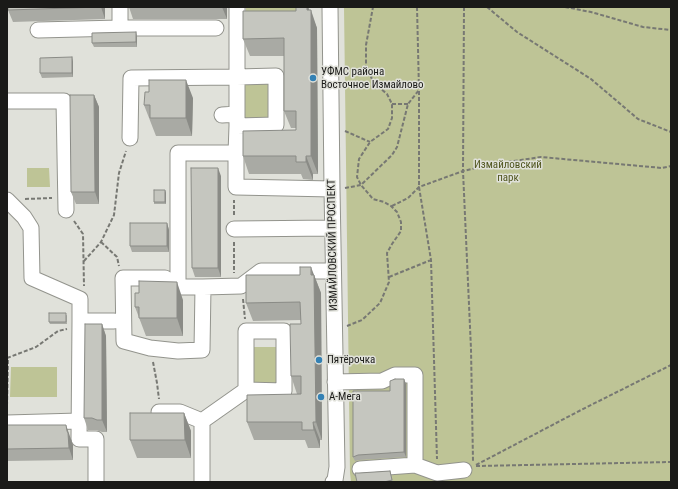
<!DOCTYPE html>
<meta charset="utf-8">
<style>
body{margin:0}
#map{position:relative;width:678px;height:489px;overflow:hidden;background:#e0e1da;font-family:"Roboto Condensed",sans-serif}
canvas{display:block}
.frame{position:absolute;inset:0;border:8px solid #1a1a18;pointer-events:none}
</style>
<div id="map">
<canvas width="678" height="489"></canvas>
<div class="frame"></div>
</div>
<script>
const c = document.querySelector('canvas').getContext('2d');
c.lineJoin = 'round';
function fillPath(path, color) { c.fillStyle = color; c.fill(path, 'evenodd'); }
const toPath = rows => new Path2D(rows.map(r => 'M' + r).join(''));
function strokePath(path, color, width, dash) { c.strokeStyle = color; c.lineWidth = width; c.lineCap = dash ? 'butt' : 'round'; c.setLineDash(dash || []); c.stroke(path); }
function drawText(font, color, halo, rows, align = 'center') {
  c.font = font + ' "Roboto Condensed",sans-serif'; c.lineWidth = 3; c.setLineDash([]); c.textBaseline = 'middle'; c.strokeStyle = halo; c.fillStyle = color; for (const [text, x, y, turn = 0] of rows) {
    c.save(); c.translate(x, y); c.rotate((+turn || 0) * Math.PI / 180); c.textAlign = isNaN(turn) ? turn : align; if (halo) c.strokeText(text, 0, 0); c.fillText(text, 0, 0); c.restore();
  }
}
fillPath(toPath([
 [246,7,298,7,299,17,246,22],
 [344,7,671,7,671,482,351,482,350,473],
 [243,81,271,81,272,120,243,120],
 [27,168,49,168,50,187,27,187],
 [253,347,278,347,279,386,254,386],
 [11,367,57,367,57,397,10,397]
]), '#bec496');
const minor = toPath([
 [330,7,332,189,337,467,335,480,333,482],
 [120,28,120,7],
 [38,30,120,28,216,28],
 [7,101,64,101,66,210],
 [222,115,237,114],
 [130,138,131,78,237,77,276,76,276,125,237,126,237,7],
 [236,153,237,126],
 [7,200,24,217,31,228,32,278,80,299,80,321],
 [234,229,332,228],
 [178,287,178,153,236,153,236,187,332,189],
 [203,287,178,287,165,278,123,278,124,341,150,348,178,351,202,350,203,287,241,286,261,271,333,271],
 [335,382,382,381,395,375,415,375,415,465],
 [159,412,180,412,202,421],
 [7,423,79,421],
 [360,469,415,465,437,473,464,470],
 [96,482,96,439,79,439,80,321,114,321],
 [202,482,202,421,246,390,284,391,284,331,246,331,246,390]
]);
strokePath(minor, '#93948d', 17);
strokePath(toPath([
 [417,7,419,90,419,187,431,260,437,459],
 [464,7,463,171,471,349,473,461],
 [487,7,517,32,591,79,638,119,671,132],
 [565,7,591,12,643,27,671,30],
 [392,104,408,104],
 [345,131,370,142],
 [345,188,361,185,392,155,397,147,408,104,419,90],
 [25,199,52,198],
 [392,206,408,198,419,187,463,171,494,164,541,157,662,168,671,166],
 [234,215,234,200],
 [74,221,83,234,84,286],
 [101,242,117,257,119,266],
 [234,242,234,273],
 [84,261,101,242,114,215,119,173,126,151],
 [389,277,431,260],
 [243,299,245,319],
 [347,326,362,320,380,303,389,282,387,253,392,244,401,231,401,222,397,212,391,206,384,202,373,199,361,185,357,177,359,159,370,142,388,129,392,118,392,104,387,94,374,83,366,67,366,45,373,7],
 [7,358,36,347,58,331,67,329],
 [153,362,157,383,159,399],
 [7,406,8,358],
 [476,465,581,410,671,365],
 [476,466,671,462]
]), '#777873', 2, [4, 2]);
strokePath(minor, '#fff', 15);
fillPath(toPath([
 [8,7,105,7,105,19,13,22,8,10],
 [129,7,227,7,227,19,133,19],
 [296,7,308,7,317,28,318,174,313,174,313,180,303,179,301,174,249,174,243,156,296,130,296,128,291,128,284,111,284,56,250,56,243,39,296,11],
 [136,32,137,37,137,47,94,47,92,43],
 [72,57,73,62,73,77,42,78,40,73],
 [94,95,99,107,99,204,76,204,71,192],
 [193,98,192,136,156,136,144,105],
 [221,176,221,277,195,277,192,268],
 [165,190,166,193,166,204,154,204,154,202],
 [167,223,169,230,169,252,132,252,130,246],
 [314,275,321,293,322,440,320,440,320,448,308,448,305,440,254,440,247,422,297,394,291,376,301,324,301,320,253,321,246,303],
 [183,300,183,336,146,336,135,307],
 [67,315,67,324,50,324,49,322],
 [102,324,106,336,107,432,102,432,96,430,88,430,84,418],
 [404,379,406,384,406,457,359,460,355,461,353,457,390,391],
 [184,413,191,431,191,458,137,458,130,440],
 [7,425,70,437,73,445,73,460,7,461],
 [390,471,393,482,357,482,359,473]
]), '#a9aaa4');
fillPath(toPath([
 [101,7,105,7,105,19],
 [222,7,227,7,227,19],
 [307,7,308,7,311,14,311,10,317,28,318,174,311,156],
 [136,32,137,37,137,47,136,42],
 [72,57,73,62,73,77,72,73],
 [186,80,193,98,192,136,186,118],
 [94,95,99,107,99,204,95,192],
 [306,156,313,174,313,180,306,162],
 [218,168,221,176,221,277,218,268],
 [165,190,166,193,166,204,165,202],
 [167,223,169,230,169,252,167,246],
 [311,267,321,293,322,440,316,422],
 [177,282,183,300,183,336,177,318],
 [102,324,106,336,107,432,102,420],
 [404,379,406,384,406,457,404,452],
 [184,413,191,431,191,458,185,440],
 [313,422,320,440,320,448,314,430],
 [66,425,73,445,73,460,69,448]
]), '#8a8b86');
const building = toPath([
 [8,7,101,7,8,10,8,7],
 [296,7,307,7,307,10,311,10,311,156,306,156,306,162,296,162,296,156,243,156,243,131,296,130,296,111,284,111,284,38,243,39,243,11,296,11,296,7],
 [136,32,136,42,92,43,92,33,136,32],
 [72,57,72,73,40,73,40,58,72,57],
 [149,80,186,80,186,118,150,118,150,105,144,105,145,92,149,92,149,80],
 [70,95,94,95,95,192,71,192,70,95],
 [191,168,218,168,218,268,192,268,191,168],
 [154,190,165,190,165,202,154,202,154,190],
 [130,223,167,223,167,246,130,246,130,223],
 [300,267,311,267,311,275,314,275,316,422,313,422,314,430,302,430,302,422,247,422,247,395,301,394,301,376,291,376,290,324,301,324,300,302,246,303,246,275,300,275,300,267],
 [139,281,177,282,177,318,139,318,139,307,135,307,135,293,139,293,139,281],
 [49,313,66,313,66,322,49,322,49,313],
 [85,324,102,324,102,420,97,420,92,418,84,418,85,324],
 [395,379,404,379,404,452,358,455,353,457,353,391,390,391,390,381,395,379],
 [130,413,184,413,185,440,130,440,130,413],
 [7,425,66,425,67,431,68,433,69,448,7,449,7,425],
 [390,471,392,480,384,482,357,482,355,473,359,473,390,471]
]);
fillPath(building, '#c5c6bf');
strokePath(building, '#8a8b86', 1);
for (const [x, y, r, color] of [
 [313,78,4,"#3481b4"],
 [319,360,4,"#3481b4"],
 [321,397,4,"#3481b4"]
]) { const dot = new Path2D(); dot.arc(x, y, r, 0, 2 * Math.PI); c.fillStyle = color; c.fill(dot); strokePath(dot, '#e0e1da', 1.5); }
drawText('11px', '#1a1a18', '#e0e1da', [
 ["УФМС района",321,72],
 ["Восточное Измайлово",321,85],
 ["Пятёрочка",327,360],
 ["А-Мега",329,397]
], 'left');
drawText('11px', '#515720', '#e0e1da', [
 ["Измайловский",508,165],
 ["парк",508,178]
]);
drawText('11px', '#1a1a18', '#e0e1da', [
 ["ИЗМАЙЛОВСКИЙ ПРОСПЕКТ",333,245,-91]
]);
</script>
